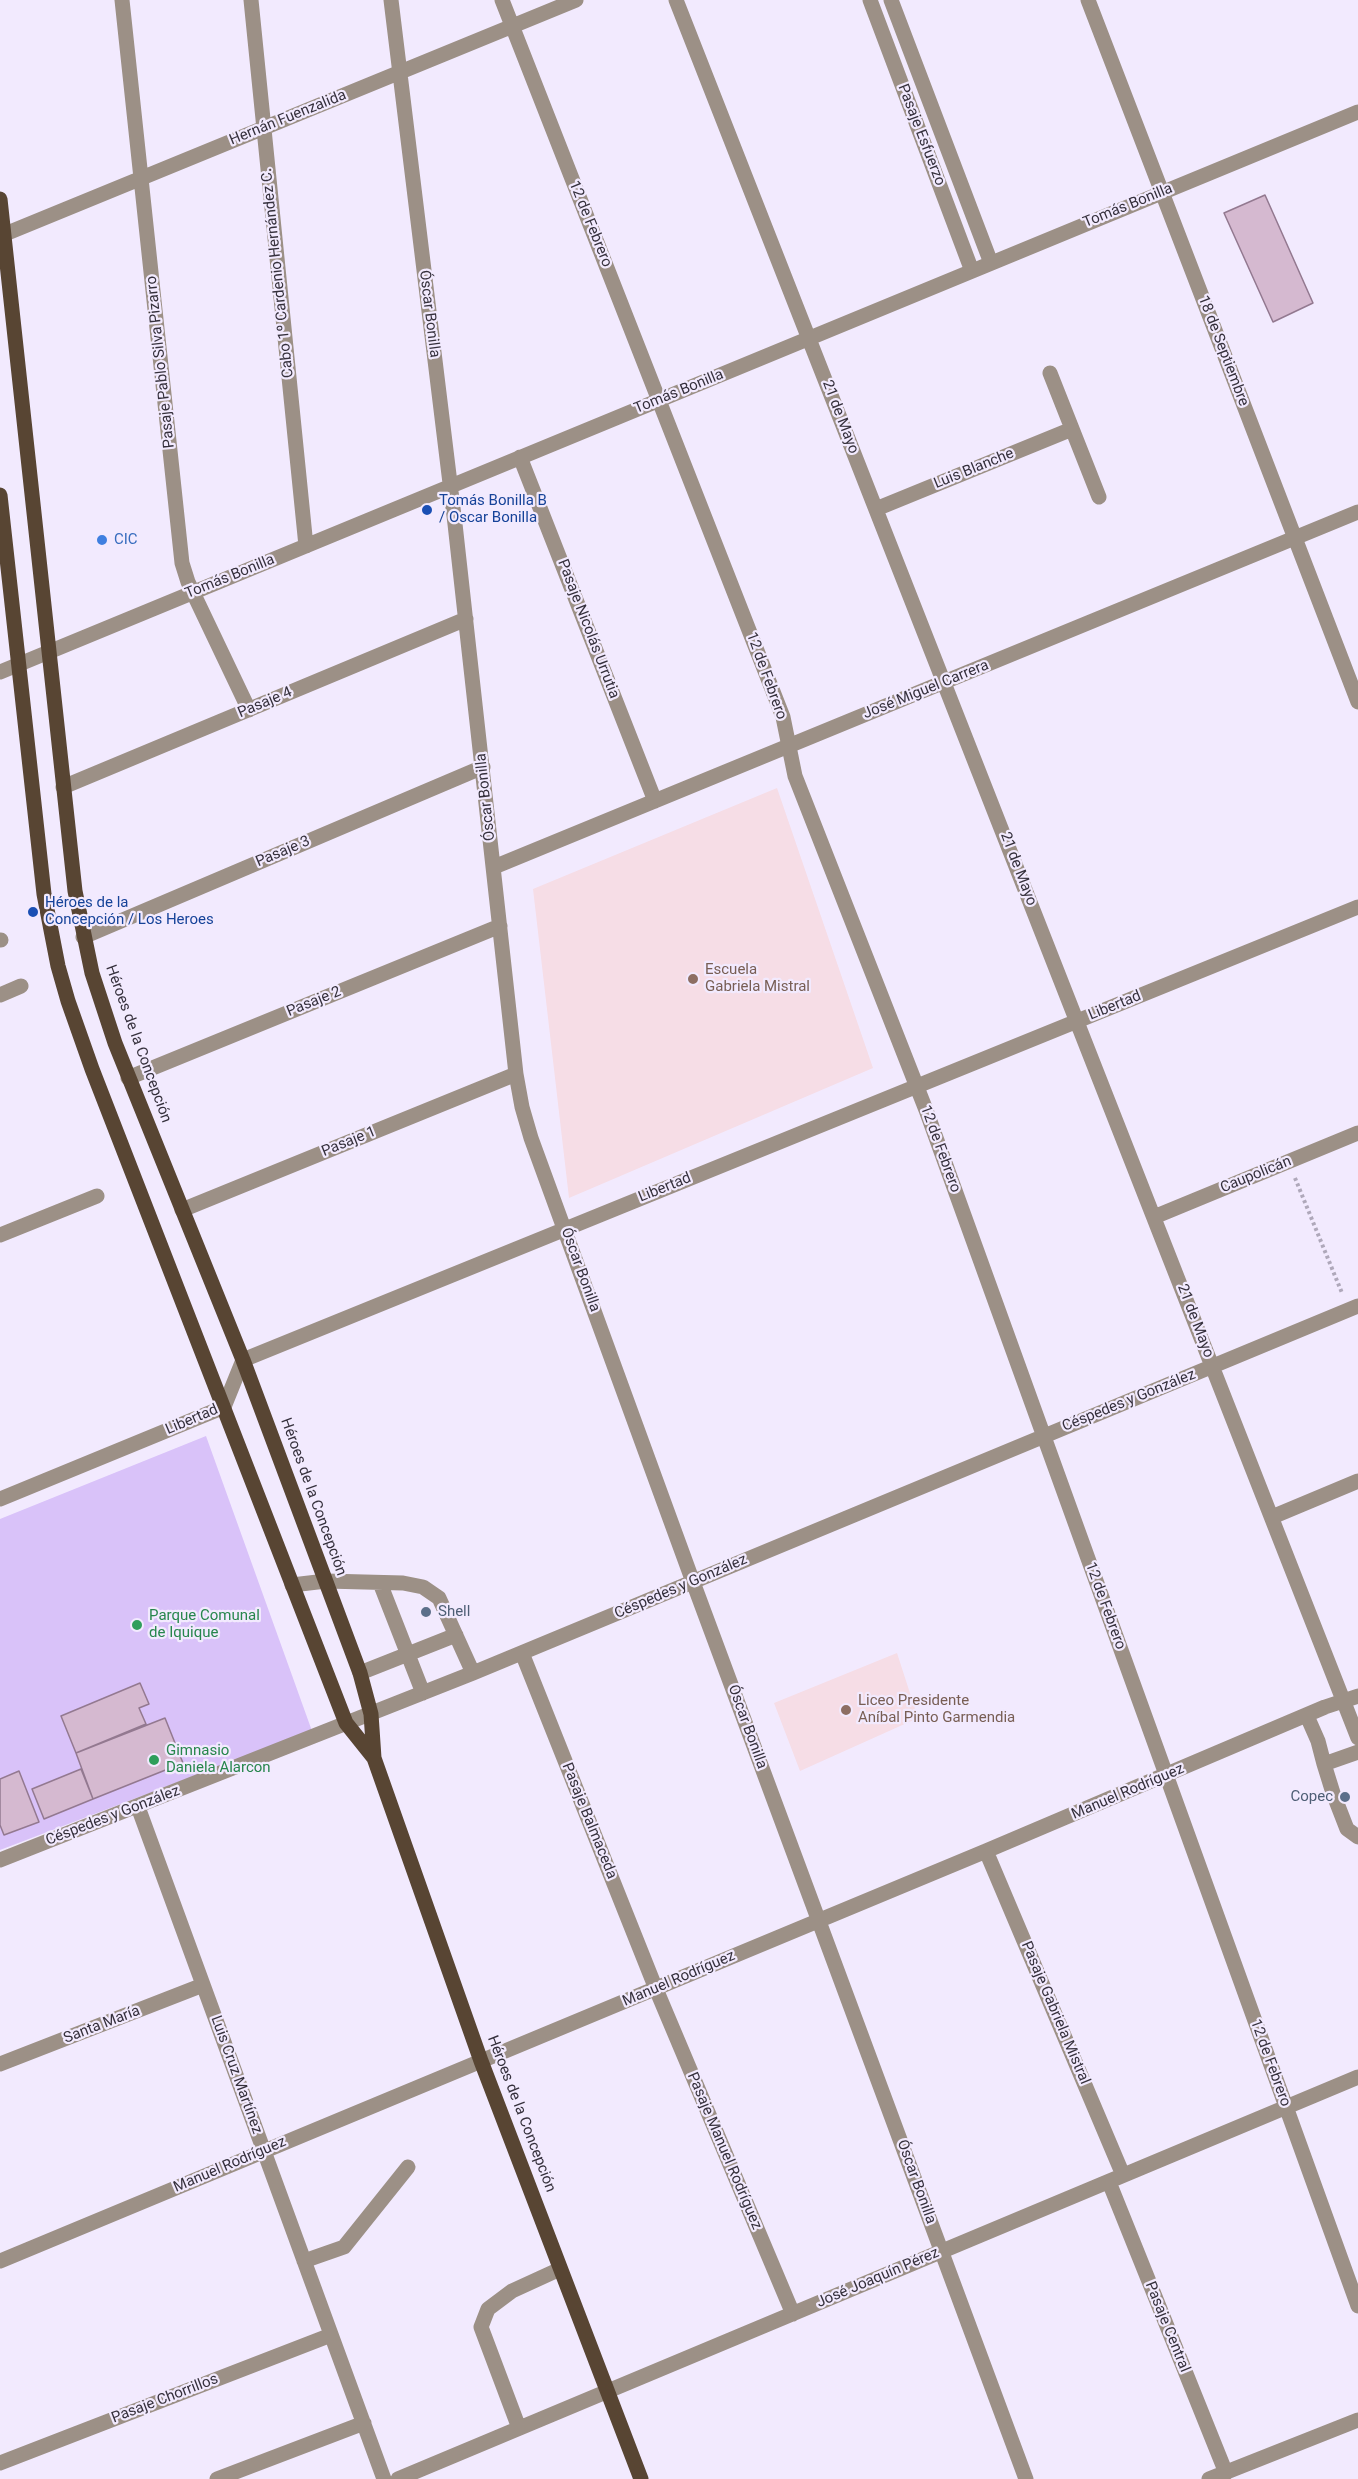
<!DOCTYPE html>
<meta charset="utf-8">
<style>
body{margin:0}
canvas{display:block;background:#f2eafe}
</style>
<canvas width="1358" height="2479"></canvas>
<script>
const c = document.querySelector('canvas').getContext('2d');
c.lineJoin = 'round';
function fillPath(path, color) { c.fillStyle = color; c.fill(path, 'evenodd'); }
const toPath = rows => new Path2D(rows.map(r => 'M' + r).join(''));
function strokePath(path, color, width, dash) { c.strokeStyle = color; c.lineWidth = width; c.lineCap = dash ? 'butt' : 'round'; c.setLineDash(dash || []); c.stroke(path); }
function drawText(font, color, halo, rows, align = 'center') {
  c.font = font + ' Roboto,sans-serif'; c.lineWidth = 4.5; c.setLineDash([]); c.textBaseline = 'middle'; c.strokeStyle = halo; c.fillStyle = color; for (const [text, x, y, turn = 0] of rows) {
    c.save(); c.translate(x, y); c.rotate((+turn || 0) * Math.PI / 180); c.textAlign = isNaN(turn) ? turn : align; if (halo) c.strokeText(text, 0, 0); c.fillText(text, 0, 0); c.restore();
  }
}
fillPath(toPath([
 [777,788,873,1068,569,1198,533,889],
 [897,1653,918,1718,800,1771,774,1703]
]), '#f6dde6');
fillPath(toPath([
 [206,1436,312,1731,0,1850,0,1519]
]), '#d9c2f9');
const building = toPath([
 [1265,195,1313,303,1273,322,1224,213,1265,195],
 [140,1683,149,1704,139,1708,146,1724,76,1753,61,1716,140,1683],
 [165,1718,183,1763,93,1799,76,1753,165,1718],
 [81,1769,93,1799,44,1819,32,1789,81,1769],
 [19,1771,39,1822,4,1835,0,1825,0,1779,19,1771]
]);
fillPath(building, '#d5b9d0');
strokePath(building, '#937990', 1.5);
strokePath(toPath([
 [1295,1178,1342,1293]
]), '#afa8ba', 4, [3, 3]);
strokePath(toPath([
 [122,0,182,563,188,582,249,710],
 [251,0,306,546],
 [391,0,455,524,516,1074,522,1107,531,1138,693,1582,1026,2479],
 [502,0,783,717,795,776,926,1110,1358,2306],
 [676,0,1358,1738],
 [870,0,972,271],
 [891,0,991,263],
 [1088,0,1358,702],
 [0,236,576,0],
 [1050,373,1099,497],
 [520,457,655,801],
 [876,509,1072,429],
 [0,672,1358,112],
 [63,787,466,619],
 [494,867,1358,512],
 [83,937,483,767],
 [0,940,1,940],
 [0,995,21,986],
 [128,1078,500,926],
 [182,1210,516,1074],
 [1154,1217,1358,1133],
 [0,1235,97,1196],
 [0,1499,224,1407,243,1360,1358,907],
 [1272,1517,1358,1481],
 [380,1583,423,1693],
 [292,1585,326,1581,403,1583,423,1587,439,1598,473,1673],
 [522,1653,656,1989,793,2314],
 [360,1673,456,1635],
 [1307,1716,1318,1741,1324,1764],
 [1358,1752,1324,1764,1333,1793,1347,1829,1358,1837],
 [138,1807,384,2479],
 [986,1851,1123,2175],
 [0,1860,473,1673,1358,1306],
 [0,2064,203,1985],
 [1109,2182,1226,2473],
 [0,2261,986,1851,1325,1707,1358,1696],
 [304,2261,344,2247,408,2167],
 [519,2428,481,2327,488,2309,512,2291,560,2269],
 [0,2463,331,2335],
 [217,2479,364,2423],
 [398,2479,1358,2077],
 [1209,2479,1358,2420]
]), '#9c9086', 15);
strokePath(toPath([
 [0,199,70,845,75,891,92,973,115,1043,243,1360,360,1673,371,1714,374,1758,481,2061,641,2479],
 [0,495,44,894,58,966,68,1001,92,1069,346,1723,374,1758]
]), '#584533', 15);
for (const [x, y, r, color] of [
 [427,510,6,"#1a4fb4"],
 [102,540,6,"#3f7fe0"],
 [33,912,6,"#1a4fb4"],
 [693,979,6,"#8d6e63"],
 [426,1612,6,"#5c6f8a"],
 [137,1625,6,"#2e9e5b"],
 [846,1710,6,"#8d6e63"],
 [154,1760,6,"#2e9e5b"],
 [1345,1797,6,"#5c6f8a"]
]) { const dot = new Path2D(); dot.arc(x, y, r, 0, 2 * Math.PI); c.fillStyle = color; c.fill(dot); strokePath(dot, '#f2eafe', 2); }
drawText('15px', '#35303c', '#f2eafe', [
 ["Hernán Fuenzalida",288,118,-22],
 ["Pasaje Esfuerzo",921,135,69],
 ["Tomás Bonilla",1128,206,-22],
 ["12 de Febrero",590,224,68],
 ["Cabo 1º Cardenio Hernández C.",278,273,-96],
 ["Óscar Bonilla",429,314,83],
 ["18 de Septiembre",1223,351,69],
 ["Pasaje Pablo Silva Pizarro",161,362,-96],
 ["Tomás Bonilla",679,392,-22],
 ["21 de Mayo",840,417,69],
 ["Luis Blanche",974,469,-22],
 ["Tomás Bonilla",230,577,-22],
 ["Pasaje Nicolás Urrutia",588,629,69],
 ["12 de Febrero",766,676,70],
 ["José Miguel Carrera",926,690,-22],
 ["Pasaje 4",265,703,-23],
 ["Óscar Bonilla",486,797,-96],
 ["Pasaje 3",283,852,-23],
 ["21 de Mayo",1018,869,69],
 ["Pasaje 2",314,1002,-22],
 ["Libertad",1115,1006,-22],
 ["Héroes de la Concepción",138,1044,70],
 ["Pasaje 1",349,1142,-22],
 ["12 de Febrero",940,1149,70],
 ["Caupolicán",1256,1175,-22],
 ["Libertad",665,1188,-22],
 ["Óscar Bonilla",580,1270,70],
 ["21 de Mayo",1195,1321,69],
 ["Céspedes y González",1129,1401,-22],
 ["Libertad",192,1420,-23],
 ["Héroes de la Concepción",313,1497,70],
 ["Céspedes y González",681,1587,-23],
 ["12 de Febrero",1105,1606,70],
 ["Óscar Bonilla",747,1727,70],
 ["Manuel Rodríguez",1128,1792,-23],
 ["Céspedes y González",113,1816,-21],
 ["Pasaje Balmaceda",589,1821,68],
 ["Manuel Rodríguez",679,1979,-23],
 ["Pasaje Gabriela Mistral",1055,2013,67],
 ["Santa María",102,2025,-21],
 ["12 de Febrero",1270,2063,70],
 ["Luis Cruz Martínez",236,2075,70],
 ["Héroes de la Concepción",521,2114,69],
 ["Pasaje Manuel Rodríguez",724,2151,67],
 ["Manuel Rodríguez",230,2165,-23],
 ["Óscar Bonilla",916,2182,70],
 ["José Joaquín Pérez",878,2278,-23],
 ["Pasaje Central",1167,2327,68],
 ["Pasaje Chorrillos",165,2399,-21]
]);
drawText('15px', '#164399', '#f2eafe', [
 ["Tomás Bonilla B",439,501],
 ["/ Oscar Bonilla",439,518],
 ["Héroes de la",45,903],
 ["Concepción / Los Heroes",45,920]
], 'left');
drawText('15px', '#366cbe', '#f2eafe', [
 ["CIC",114,540]
], 'left');
drawText('15px', '#785e54', '#f2eafe', [
 ["Escuela",705,970],
 ["Gabriela Mistral",705,987],
 ["Liceo Presidente",858,1701],
 ["Aníbal Pinto Garmendia",858,1718]
], 'left');
drawText('15px', '#4e5e75', '#f2eafe', [
 ["Shell",438,1612],
 ["Copec",1333,1797,"right"]
], 'left');
drawText('15px', '#27864d', '#f2eafe', [
 ["Parque Comunal",149,1616],
 ["de Iquique",149,1633],
 ["Gimnasio",166,1751],
 ["Daniela Alarcon",166,1768]
], 'left');
</script>
